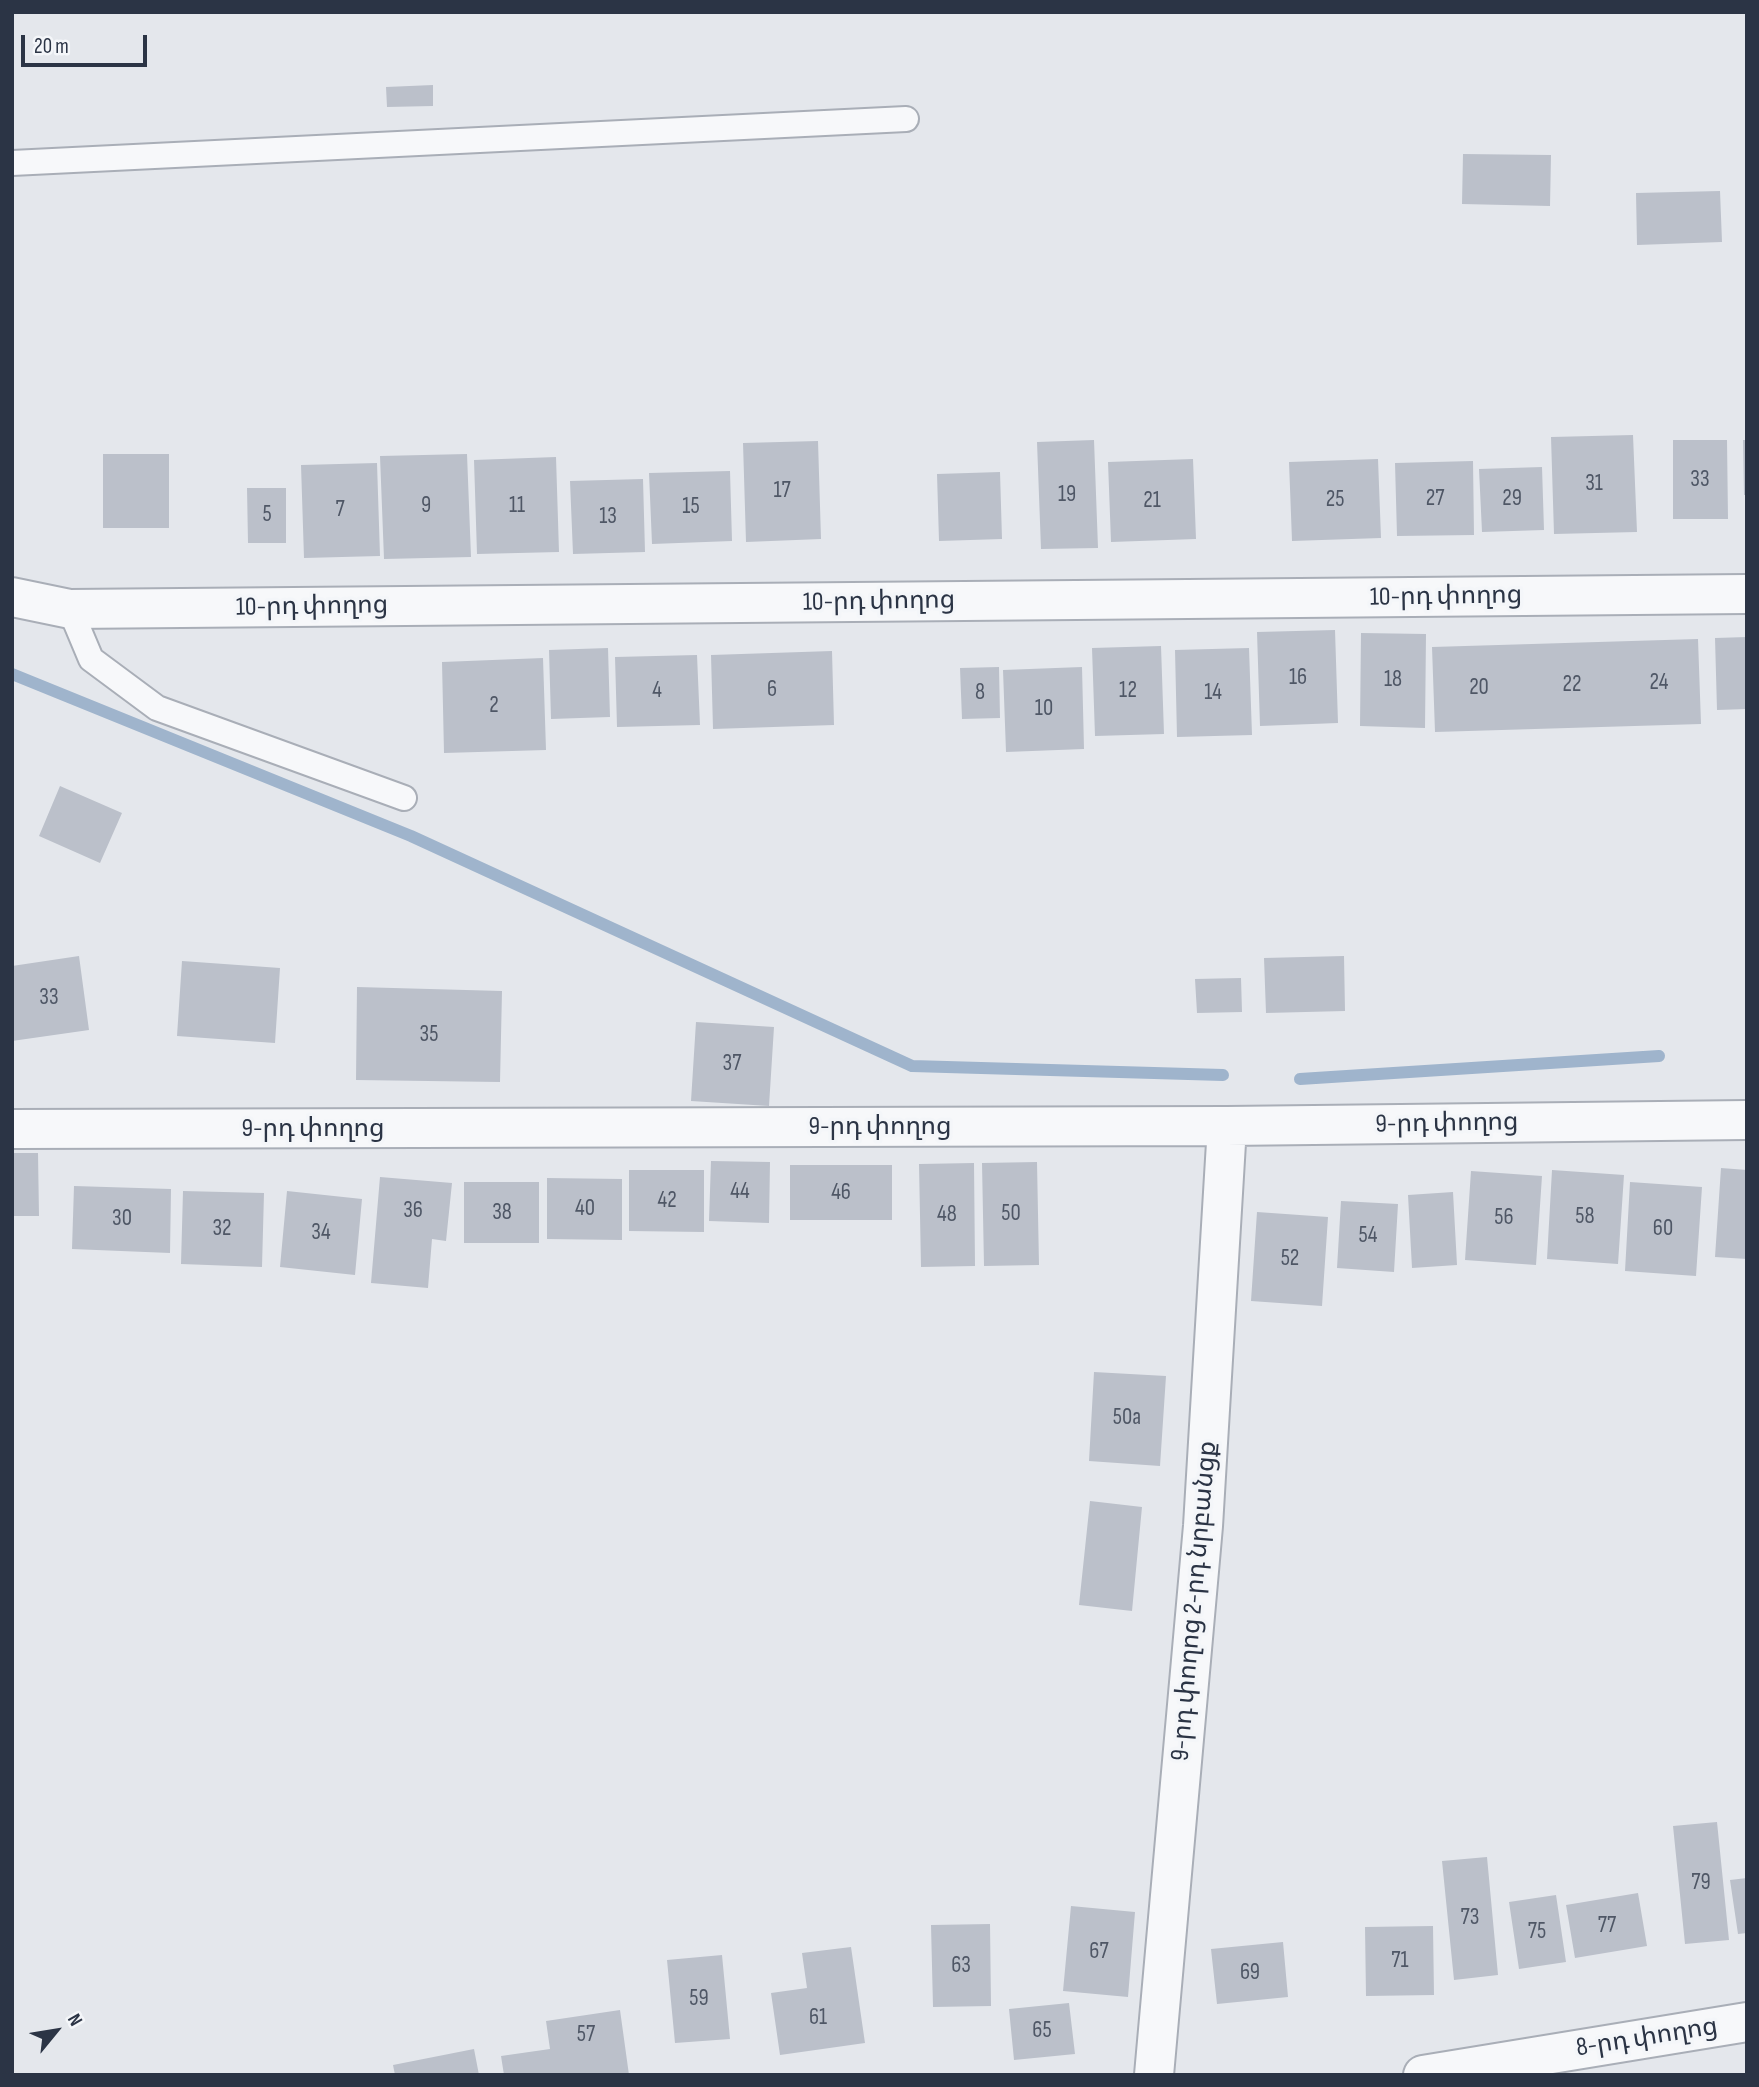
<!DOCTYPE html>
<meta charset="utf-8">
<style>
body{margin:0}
#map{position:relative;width:1759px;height:2087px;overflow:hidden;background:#e4e7ec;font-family:"Sofia Sans Condensed",sans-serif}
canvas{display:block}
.frame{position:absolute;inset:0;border:14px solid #2b3445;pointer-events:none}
.north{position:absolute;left:21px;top:1996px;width:70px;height:70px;-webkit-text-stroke:5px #f4f6f9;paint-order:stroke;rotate:60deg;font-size:19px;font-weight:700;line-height:28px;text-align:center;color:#2b3445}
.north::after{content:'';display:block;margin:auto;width:24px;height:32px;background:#2b3445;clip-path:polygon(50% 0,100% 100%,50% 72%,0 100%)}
.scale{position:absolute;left:21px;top:35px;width:126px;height:32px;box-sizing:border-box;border:4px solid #2b3445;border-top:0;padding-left:9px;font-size:21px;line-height:24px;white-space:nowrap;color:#2b3445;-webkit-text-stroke:5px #f4f6f9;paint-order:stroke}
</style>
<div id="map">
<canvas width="1759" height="2087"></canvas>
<div class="frame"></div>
<div class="north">N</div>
<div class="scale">20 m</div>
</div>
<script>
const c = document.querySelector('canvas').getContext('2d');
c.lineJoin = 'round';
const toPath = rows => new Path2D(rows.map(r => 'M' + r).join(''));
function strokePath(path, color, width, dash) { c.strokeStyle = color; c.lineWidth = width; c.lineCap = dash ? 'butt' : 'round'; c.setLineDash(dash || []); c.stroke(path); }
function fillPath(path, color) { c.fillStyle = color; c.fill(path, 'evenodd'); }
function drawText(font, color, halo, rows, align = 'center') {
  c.font = font + ' "Sofia Sans Condensed","Noto Sans Armenian",sans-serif'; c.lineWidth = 7; c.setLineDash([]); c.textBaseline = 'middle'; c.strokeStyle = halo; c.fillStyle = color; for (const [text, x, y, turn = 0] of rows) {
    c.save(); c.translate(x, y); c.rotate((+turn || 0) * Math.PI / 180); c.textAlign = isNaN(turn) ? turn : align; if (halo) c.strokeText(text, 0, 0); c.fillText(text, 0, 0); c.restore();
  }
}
strokePath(toPath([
 [12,674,411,836,912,1066,1223,1075],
 [1300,1079,1659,1056]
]), '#9fb4cc', 12);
fillPath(toPath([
 [433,85,433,106,387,107,386,87],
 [1463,154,1551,155,1550,206,1462,204],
 [1720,191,1722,242,1637,245,1636,193],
 [1633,435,1637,532,1554,534,1551,437],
 [1094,440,1098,548,1041,549,1037,442],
 [1673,440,1727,440,1728,519,1673,519],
 [1743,440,1747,440,1747,495,1744,495],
 [818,441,821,539,746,542,743,443],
 [103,454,169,454,169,528,103,528],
 [467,454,471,557,384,559,380,456],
 [556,457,559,552,477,554,474,460],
 [1193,459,1196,539,1111,542,1108,462],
 [1378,459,1381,538,1292,541,1289,462],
 [1473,461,1474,535,1397,536,1395,463],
 [377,463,380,556,304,558,301,465],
 [1542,467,1544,530,1482,532,1479,469],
 [730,471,732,541,652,544,649,473],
 [1000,472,1002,539,939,541,937,474],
 [643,479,645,552,573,554,570,481],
 [247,488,286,488,286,543,248,543],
 [1335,630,1338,723,1260,726,1257,632],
 [1361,633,1426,634,1425,728,1360,726],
 [1747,637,1747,709,1717,710,1715,638],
 [1698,639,1701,724,1435,732,1432,647],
 [1161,646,1164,734,1095,736,1092,648],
 [608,648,610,717,551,719,549,650],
 [1249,648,1252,735,1177,737,1175,650],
 [832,651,834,725,713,729,711,655],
 [697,655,700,725,617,727,615,657],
 [543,658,546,750,444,753,442,662],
 [999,667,1000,718,962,719,960,668],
 [1082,667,1084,749,1006,752,1003,670],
 [60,786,122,813,100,863,39,836],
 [79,956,89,1030,12,1041,12,966],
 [1344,956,1345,1011,1266,1013,1264,958],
 [182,961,280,968,275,1043,177,1036],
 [1241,978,1242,1012,1197,1013,1195,979],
 [357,987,502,991,500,1082,356,1080],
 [696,1022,774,1027,769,1106,691,1101],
 [12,1153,38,1153,39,1216,12,1216],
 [711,1161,770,1162,769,1223,709,1221],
 [1037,1162,1039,1265,984,1266,982,1163],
 [974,1163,975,1266,921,1267,919,1164],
 [790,1165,892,1165,892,1220,790,1220],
 [1721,1168,1747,1170,1747,1259,1715,1257],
 [629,1170,704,1170,704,1232,629,1231],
 [1552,1170,1624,1175,1618,1264,1547,1259],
 [1471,1171,1542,1176,1536,1265,1465,1260],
 [380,1177,452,1183,446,1241,432,1239,428,1288,371,1283],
 [547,1178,622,1179,622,1240,547,1239],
 [464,1182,539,1182,539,1243,464,1243],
 [1630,1182,1702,1187,1696,1276,1625,1271],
 [74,1186,171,1189,170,1253,72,1249],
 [183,1191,264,1193,262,1267,181,1264],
 [287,1191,362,1199,355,1275,280,1267],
 [1453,1192,1457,1265,1412,1268,1408,1195],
 [1341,1201,1398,1204,1394,1272,1337,1268],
 [1257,1212,1328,1217,1322,1306,1251,1301],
 [1094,1372,1166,1376,1160,1466,1089,1461],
 [1090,1501,1142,1507,1132,1611,1079,1605],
 [1717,1822,1729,1940,1685,1944,1673,1826],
 [1487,1857,1498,1975,1454,1980,1442,1861],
 [1747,1878,1747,1933,1738,1934,1730,1880],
 [1638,1893,1647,1946,1575,1958,1566,1905],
 [1556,1895,1566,1962,1519,1969,1509,1902],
 [1071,1906,1135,1912,1128,1997,1063,1991],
 [990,1924,991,2006,933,2007,931,1925],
 [1433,1926,1434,1995,1366,1996,1365,1927],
 [1283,1942,1288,1997,1217,2004,1211,1949],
 [851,1947,865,2043,780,2055,771,1993,807,1988,802,1953],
 [722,1955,730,2039,675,2043,667,1960],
 [1069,2003,1075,2054,1014,2060,1009,2009],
 [620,2010,629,2075,504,2075,501,2056,550,2049,546,2021],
 [474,2049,479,2075,395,2075,393,2065]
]), '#bbc0ca');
const service = toPath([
 [12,163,906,119],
 [70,609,91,659,157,708,404,798]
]);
const minor = toPath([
 [12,597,70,609,1747,594],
 [12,1129,1227,1126,1747,1120],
 [1154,2075,1203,1526,1227,1126],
 [1423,2075,1747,2022]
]);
strokePath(service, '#a9aeb7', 28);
strokePath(minor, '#a9aeb7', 42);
strokePath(service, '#f7f8fa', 24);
strokePath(minor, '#f7f8fa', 38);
drawText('23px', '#4f5766', null, [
 ["33",1700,480],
 ["31",1594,484],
 ["17",782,491],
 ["19",1067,495],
 ["27",1435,499],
 ["29",1512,499],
 ["25",1335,500],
 ["21",1152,501],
 ["9",426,506],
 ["11",517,506],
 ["15",691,507],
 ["7",340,510],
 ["5",267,515],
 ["13",608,517],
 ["16",1298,678],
 ["18",1393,680],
 ["24",1659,683],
 ["22",1572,685],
 ["20",1479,688],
 ["6",772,690],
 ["4",657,691],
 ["12",1128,691],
 ["8",980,693],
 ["14",1213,693],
 ["2",494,706],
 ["10",1044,709],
 ["33",49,998],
 ["35",429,1035],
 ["37",732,1064],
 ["44",740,1192],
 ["46",841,1193],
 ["42",667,1201],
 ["40",585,1209],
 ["36",413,1211],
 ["38",502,1213],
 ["50",1011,1214],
 ["48",947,1215],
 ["58",1585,1217],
 ["56",1504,1218],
 ["30",122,1219],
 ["32",222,1229],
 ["60",1663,1229],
 ["34",321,1233],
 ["54",1368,1236],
 ["52",1290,1259],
 ["50a",1127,1418],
 ["79",1701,1883],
 ["73",1470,1918],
 ["77",1607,1926],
 ["75",1537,1932],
 ["67",1099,1952],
 ["71",1400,1961],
 ["63",961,1966],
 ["69",1250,1973],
 ["59",699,1999],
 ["61",818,2018],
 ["65",1042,2031],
 ["57",586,2035]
]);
drawText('26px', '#2b3445', '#f4f6f9', [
 ["10-րդ փողոց",1446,597,-1],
 ["10-րդ փողոց",879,602,-1],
 ["10-րդ փողոց",312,607,-1],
 ["9-րդ փողոց",1447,1124,-1],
 ["9-րդ փողոց",880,1127],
 ["9-րդ փողոց",313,1129],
 ["9-րդ փողոց 2-րդ նրբանցք",1195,1601,-85],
 ["8-րդ փողոց",1647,2038,-9]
]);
</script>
